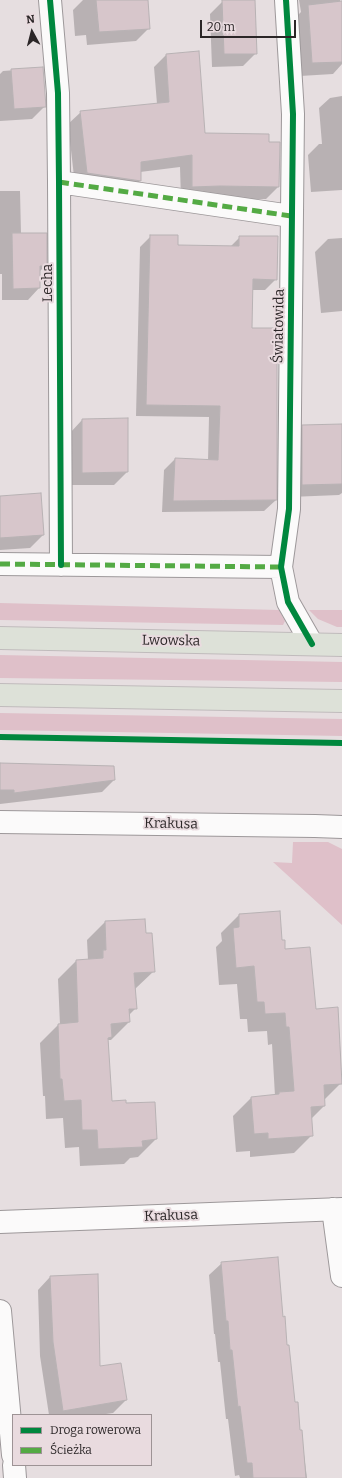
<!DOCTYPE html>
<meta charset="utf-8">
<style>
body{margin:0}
#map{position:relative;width:342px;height:1478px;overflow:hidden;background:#e6dee0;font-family:Bitter,serif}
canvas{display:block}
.legend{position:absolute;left:12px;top:1414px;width:140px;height:52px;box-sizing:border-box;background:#e9dbdf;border:1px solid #9d9395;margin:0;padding:5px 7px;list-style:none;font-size:12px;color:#2b2627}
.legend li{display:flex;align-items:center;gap:8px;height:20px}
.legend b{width:20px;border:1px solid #9d9395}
.north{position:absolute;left:12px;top:12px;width:40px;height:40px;-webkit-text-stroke:3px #e9dbdf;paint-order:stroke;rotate:353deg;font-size:11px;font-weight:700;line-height:16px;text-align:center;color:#2b2627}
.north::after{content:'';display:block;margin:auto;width:14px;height:18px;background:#2b2627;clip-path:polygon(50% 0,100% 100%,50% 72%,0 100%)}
.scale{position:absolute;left:200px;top:20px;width:96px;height:18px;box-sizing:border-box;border:2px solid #2b2627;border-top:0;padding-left:5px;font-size:12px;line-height:14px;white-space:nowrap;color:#2b2627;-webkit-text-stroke:3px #e9dbdf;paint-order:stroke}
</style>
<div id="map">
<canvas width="342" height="1478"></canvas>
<ul class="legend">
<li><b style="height:5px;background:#00873e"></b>Droga rowerowa</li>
<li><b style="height:5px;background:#54aa44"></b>Ścieżka</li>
</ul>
<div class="north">N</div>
<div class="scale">20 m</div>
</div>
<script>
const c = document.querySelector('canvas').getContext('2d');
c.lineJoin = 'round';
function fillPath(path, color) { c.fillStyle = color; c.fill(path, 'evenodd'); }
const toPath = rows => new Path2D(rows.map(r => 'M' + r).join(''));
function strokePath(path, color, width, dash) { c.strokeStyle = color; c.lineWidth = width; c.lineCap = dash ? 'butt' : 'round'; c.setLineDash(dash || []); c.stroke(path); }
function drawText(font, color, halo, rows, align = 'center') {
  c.font = font + ' Bitter,serif'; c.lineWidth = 4; c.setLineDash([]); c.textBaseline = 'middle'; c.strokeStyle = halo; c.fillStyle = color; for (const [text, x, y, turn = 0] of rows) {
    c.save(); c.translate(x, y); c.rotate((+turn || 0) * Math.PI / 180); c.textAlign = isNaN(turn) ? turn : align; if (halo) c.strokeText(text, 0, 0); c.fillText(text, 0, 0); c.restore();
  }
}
fillPath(toPath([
 [0,603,279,610,285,621,283,625,0,620],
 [309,610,342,610,342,627,337,627,318,619],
 [0,655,342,662,342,682,0,678],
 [0,713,342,719,342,736,0,730],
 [293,842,328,842,342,849,342,925,273,862,292,863]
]), '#dfc0c9');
fillPath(toPath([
 [83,0,147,0,149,28,136,41,87,45,86,35,75,36,73,10],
 [299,0,340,0,342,23,342,64,333,74,300,76,295,18,301,12],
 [223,1,256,53,243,66,212,67,210,14],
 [167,54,204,134,268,143,278,187,266,199,181,199,180,167,140,172,140,181,128,193,75,185,68,124,81,112,157,104,154,67],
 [42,68,45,106,32,119,0,121,0,74,3,71],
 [342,96,342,190,311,192,308,155,319,144,322,144,319,108,330,98],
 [0,191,20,191,21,234,46,265,39,272,39,288,28,300,2,300,2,274,0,274],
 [151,236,177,246,230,247,240,237,276,279,265,290,252,290,251,329,276,500,264,511,162,512,164,470,175,459,208,461,209,417,136,416,140,247],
 [342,238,342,311,321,313,315,252,328,239],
 [82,420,127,472,114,485,70,485,70,433],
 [342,425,342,493,339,495,290,497,291,438,303,426],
 [0,497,43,535,30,548,0,550],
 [0,764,114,780,102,792,0,804],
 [279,912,281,941,315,1010,340,1084,324,1100,324,1106,311,1119,312,1135,294,1153,250,1157,250,1151,236,1152,233,1116,251,1098,275,1096,272,1044,268,1045,267,1031,248,1032,247,1019,240,1019,237,984,219,985,216,947,222,941,221,933,239,915],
 [105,922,146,934,154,971,135,989,136,1008,128,1016,129,1022,111,1040,108,1040,111,1102,125,1104,156,1139,138,1157,130,1158,124,1164,80,1166,79,1147,65,1148,63,1118,46,1119,45,1096,43,1096,40,1043,58,1025,60,1025,58,979,76,961,88,960,87,940],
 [222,1263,282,1318,294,1403,299,1431,301,1431,307,1478,240,1478,239,1475,235,1476,228,1419,226,1419,220,1362,218,1362,215,1334,214,1334,209,1275],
 [50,1277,99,1368,126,1400,113,1413,99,1415,49,1415,40,1356,38,1290]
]), '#0003');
const building = toPath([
 [96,0,148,0,150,29,99,32,96,0],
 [222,0,255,0,257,54,224,54,222,0],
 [342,1,342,62,312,63,308,5,342,1],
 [199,51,205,133,269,134,269,142,280,142,279,187,220,186,192,187,192,155,141,162,141,181,87,173,80,111,169,102,166,54,199,51],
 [43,67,46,107,14,109,11,69,43,67],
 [12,233,47,233,47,266,40,266,40,288,13,289,12,233],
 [150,235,178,235,178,245,239,246,239,236,278,236,277,280,253,279,252,328,277,328,277,500,173,501,175,458,218,460,220,406,146,405,150,235],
 [128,418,128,472,82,473,82,419,128,418],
 [342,424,342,484,302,485,302,425,342,424],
 [41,493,44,535,0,538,0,496,41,493],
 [0,763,114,766,115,780,14,793,14,790,0,790,0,763],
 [280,911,282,940,285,940,285,949,310,947,316,1009,338,1007,342,1084,324,1085,325,1106,311,1107,313,1136,268,1139,268,1133,254,1134,251,1097,279,1094,279,1092,294,1091,289,1027,286,1027,285,1013,265,1014,264,1002,257,1002,254,966,236,968,233,928,239,927,239,914,280,911],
 [145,919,146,933,152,933,155,972,134,973,137,1009,129,1009,130,1022,111,1024,112,1037,108,1038,112,1101,126,1100,126,1103,155,1102,157,1139,142,1141,143,1147,98,1149,97,1130,82,1130,81,1100,64,1101,62,1079,60,1079,58,1024,78,1022,76,960,103,958,103,950,106,950,105,921,145,919],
 [278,1257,283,1317,285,1316,287,1345,289,1345,295,1402,298,1402,300,1430,302,1430,306,1478,253,1478,252,1463,247,1463,240,1406,238,1407,232,1350,230,1350,228,1321,226,1321,221,1262,278,1257],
 [98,1274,100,1366,121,1363,127,1400,63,1411,53,1342,50,1276,98,1274]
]);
fillPath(building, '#d7c6cb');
strokePath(building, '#b8b2b4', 1);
const minor = toPath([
 [50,0,58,93,59,182,61,565],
 [286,0,293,114,289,509,281,567,288,602,312,644],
 [59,182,291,216],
 [0,564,281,567],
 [0,822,315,826,342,827],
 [333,1209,342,1276],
 [0,1222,342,1209],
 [0,1311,13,1455],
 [14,1465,15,1478]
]);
const major = toPath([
 [0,638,342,645],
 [0,695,342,701]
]);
strokePath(minor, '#9d989a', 24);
strokePath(major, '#c0bbbc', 24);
strokePath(minor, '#fbfafa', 22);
strokePath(major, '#dde1d8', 22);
strokePath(toPath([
 [59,182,291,216],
 [0,564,281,567]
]), '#54aa44', 5, [10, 5]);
strokePath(toPath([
 [50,0,58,93,59,182,61,565],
 [286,0,293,114,289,509,281,567,288,602,312,644],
 [0,737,342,743]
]), '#00873e', 6);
drawText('14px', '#2b2627', '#e9dbdf', [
 ["Lecha",48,283,-90],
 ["Światowida",279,326,-89],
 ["Lwowska",171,641,1],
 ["Krakusa",171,824,1],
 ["Krakusa",171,1216,-2]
]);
</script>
